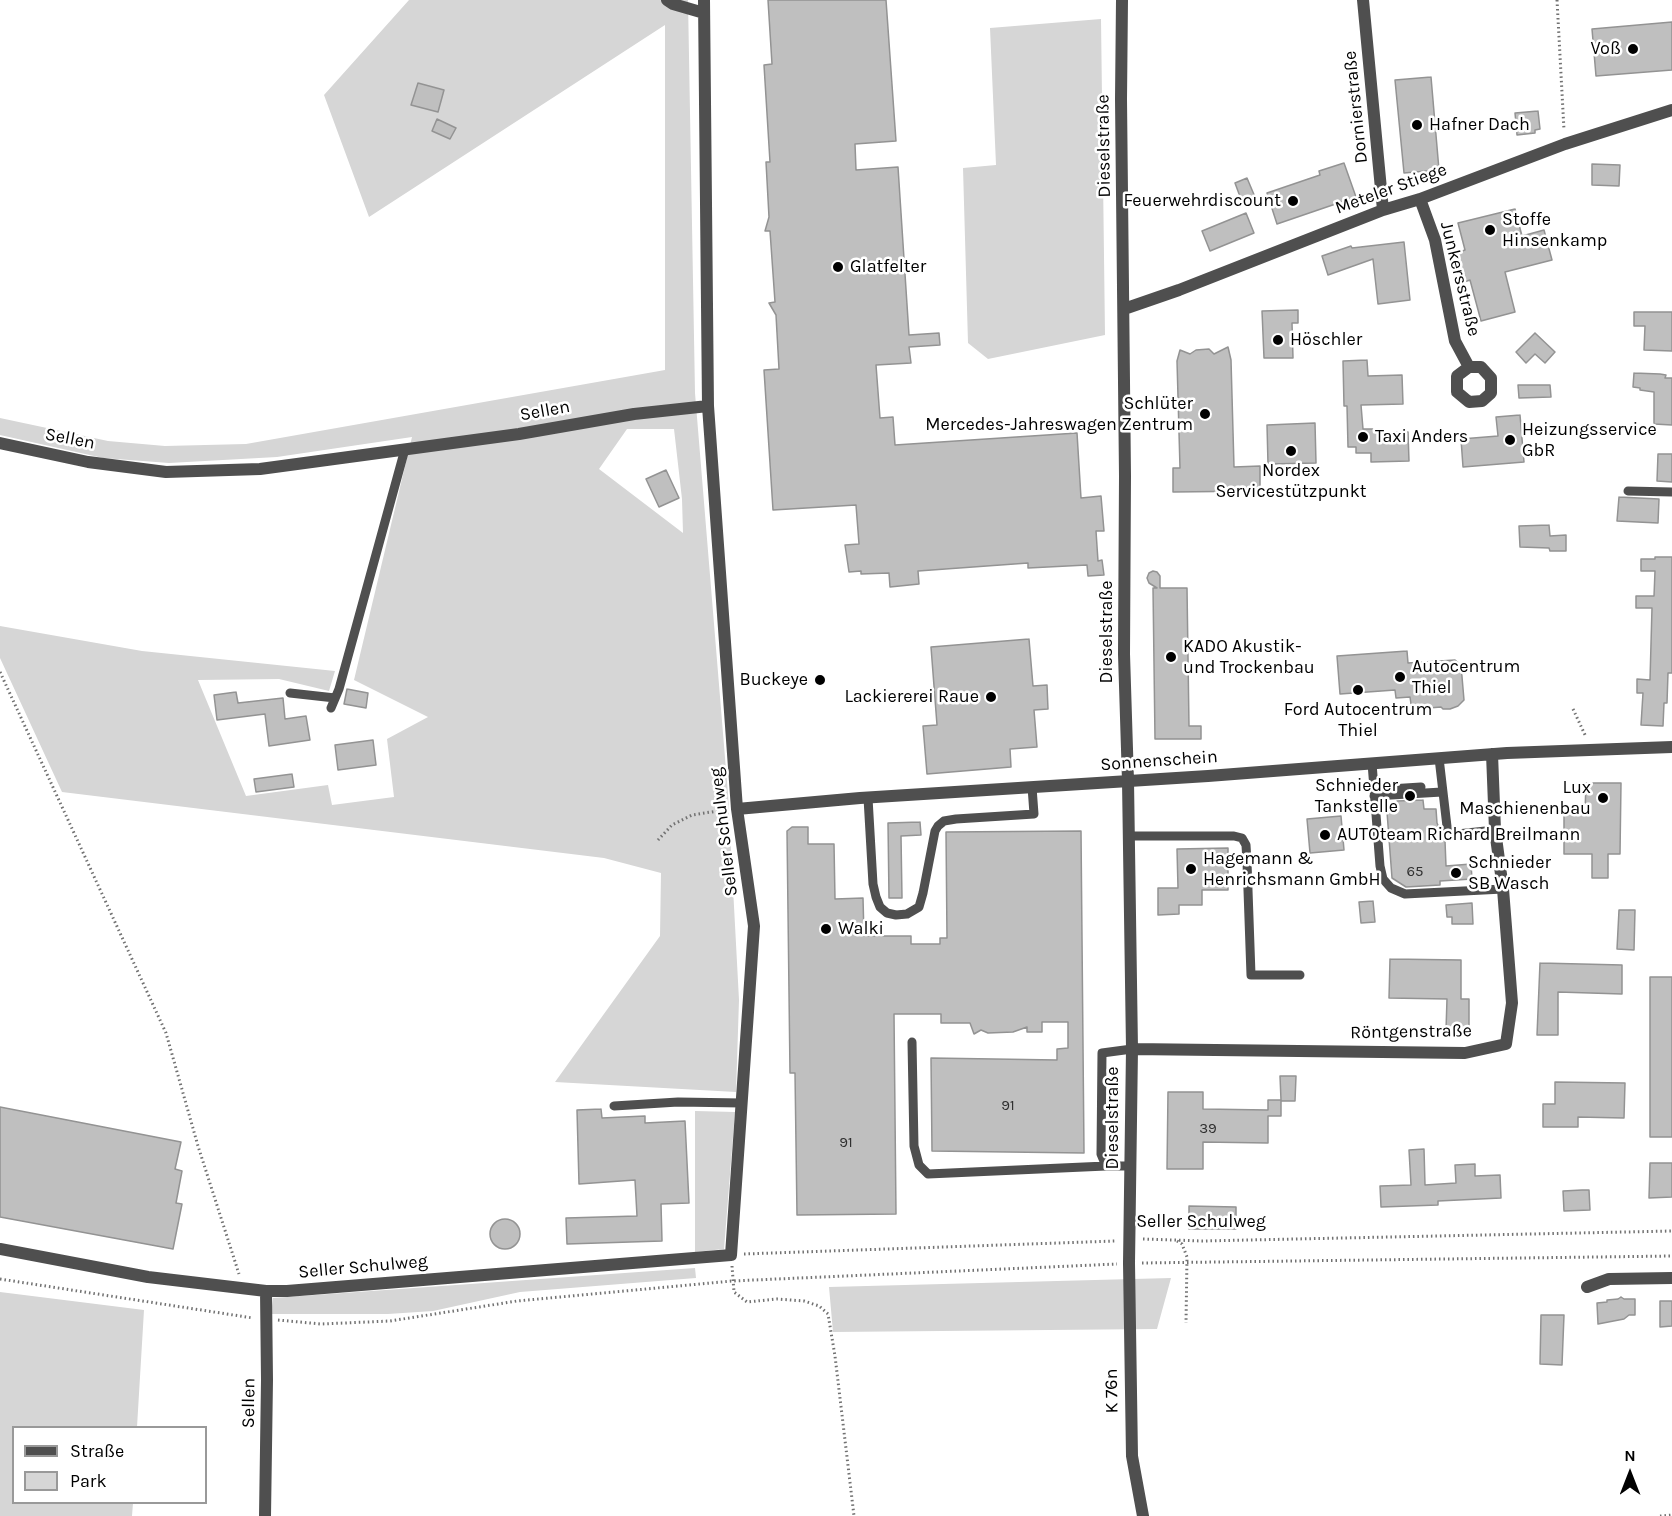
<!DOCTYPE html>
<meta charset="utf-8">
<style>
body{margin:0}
#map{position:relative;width:1672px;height:1516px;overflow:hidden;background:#fff;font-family:Karla,sans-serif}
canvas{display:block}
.legend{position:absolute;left:12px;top:1426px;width:195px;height:78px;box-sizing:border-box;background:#fff;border:2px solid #999;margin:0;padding:8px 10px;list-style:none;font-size:18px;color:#000}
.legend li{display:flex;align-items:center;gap:12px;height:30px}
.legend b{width:30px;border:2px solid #999}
.north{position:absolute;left:1600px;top:1444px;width:60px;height:60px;-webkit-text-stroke:4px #fff;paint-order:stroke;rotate:0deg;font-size:16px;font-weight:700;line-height:24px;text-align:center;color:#000}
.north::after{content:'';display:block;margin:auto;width:21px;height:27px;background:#000;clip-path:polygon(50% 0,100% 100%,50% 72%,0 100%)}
</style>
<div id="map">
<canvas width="1672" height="1516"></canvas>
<ul class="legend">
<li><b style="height:8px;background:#4f4f4f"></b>Straße</li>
<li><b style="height:16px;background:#d6d6d6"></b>Park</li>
</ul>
<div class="north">N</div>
</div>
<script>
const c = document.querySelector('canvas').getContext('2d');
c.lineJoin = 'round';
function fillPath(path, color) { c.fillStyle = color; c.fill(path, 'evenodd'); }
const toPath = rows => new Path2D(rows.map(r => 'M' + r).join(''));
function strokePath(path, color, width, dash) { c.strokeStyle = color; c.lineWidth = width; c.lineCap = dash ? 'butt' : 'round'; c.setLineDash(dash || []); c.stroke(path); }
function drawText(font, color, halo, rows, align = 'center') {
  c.font = font + ' Karla,sans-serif'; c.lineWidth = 5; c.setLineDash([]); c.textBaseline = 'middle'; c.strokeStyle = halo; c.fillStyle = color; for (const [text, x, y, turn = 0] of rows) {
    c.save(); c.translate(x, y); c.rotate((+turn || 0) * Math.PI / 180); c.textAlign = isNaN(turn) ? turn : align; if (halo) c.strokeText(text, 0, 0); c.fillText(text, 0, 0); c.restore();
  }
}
fillPath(toPath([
 [409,0,688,0,695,393,728,794,739,1000,736,1092,555,1082,660,936,661,873,604,858,62,792,0,658,0,626,142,651,335,671,329,691,279,679,198,680,246,796,328,785,332,805,394,797,387,739,428,717,354,680,412,437,277,457,169,463,103,458,0,435,0,418,108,441,165,446,246,444,665,370,665,25,369,217,324,95],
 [627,429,674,429,682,499,683,533,599,469],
 [1101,19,1105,335,988,359,968,343,963,168,996,165,990,28],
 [695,1111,735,1112,724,1249,695,1252],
 [695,1268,696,1278,520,1292,433,1311,388,1314,271,1314,273,1298],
 [1171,1278,1157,1329,833,1332,829,1287],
 [0,1292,144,1310,137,1427,14,1428,14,1502,133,1503,132,1516,0,1516]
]), '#d6d6d6');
const building = toPath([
 [768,0,886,0,896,141,855,144,856,170,898,167,909,335,939,333,940,345,909,347,911,363,876,365,880,418,893,417,895,445,1077,433,1081,498,1101,496,1104,531,1096,531,1098,561,1102,560,1104,575,1088,576,1087,565,1028,568,1028,563,918,571,919,584,890,587,889,573,861,574,861,571,849,572,845,545,859,544,856,505,773,510,764,370,779,369,776,315,769,303,775,302,770,231,765,231,769,217,766,162,770,162,764,65,772,64,768,0],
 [1672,22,1672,70,1596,76,1592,29,1672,22],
 [1431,77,1439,170,1404,173,1395,80,1431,77],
 [418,83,444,90,438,112,411,105,418,83],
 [1538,111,1540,129,1535,130,1535,133,1517,135,1515,113,1538,111],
 [437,119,456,128,450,139,432,131,437,119],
 [1344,163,1356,197,1277,224,1267,193,1320,175,1319,171,1344,163],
 [1592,164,1620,165,1619,186,1592,185,1592,164],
 [1247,178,1255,197,1242,202,1235,183,1247,178],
 [1515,209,1522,236,1544,230,1552,260,1505,272,1515,312,1481,321,1470,280,1464,282,1456,253,1465,250,1458,223,1515,209],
 [1246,213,1254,233,1210,251,1202,231,1246,213],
 [1404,242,1410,300,1378,304,1373,259,1328,275,1322,256,1351,246,1352,248,1404,242],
 [1298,310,1298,323,1292,323,1293,358,1264,358,1262,311,1298,310],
 [1634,312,1672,312,1672,351,1644,350,1645,326,1634,326,1634,312],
 [1535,333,1555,352,1545,363,1535,354,1526,363,1516,352,1535,333],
 [1228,347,1231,360,1234,467,1260,466,1260,491,1173,492,1173,468,1180,468,1177,361,1180,350,1190,354,1196,350,1209,349,1214,354,1228,347],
 [1367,360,1368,376,1402,375,1403,404,1361,405,1363,429,1381,429,1381,433,1408,432,1409,461,1371,462,1371,453,1356,453,1356,447,1348,447,1347,406,1344,406,1343,361,1367,360],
 [1634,373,1660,374,1666,375,1665,378,1672,378,1672,425,1654,424,1654,392,1640,390,1640,388,1633,387,1634,373],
 [1518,385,1550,385,1551,397,1519,398,1518,385],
 [1520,415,1524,462,1463,467,1461,439,1498,436,1496,417,1520,415],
 [1315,423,1316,463,1268,464,1267,425,1315,423],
 [1658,454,1672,454,1672,482,1657,481,1658,454],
 [666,470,679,498,659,507,646,479,666,470],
 [1619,497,1659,499,1658,523,1617,521,1619,497],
 [1549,525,1550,536,1566,535,1566,551,1550,551,1549,548,1520,547,1519,526,1549,525],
 [1655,557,1672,557,1672,673,1668,673,1667,703,1664,703,1663,726,1641,725,1643,693,1637,693,1637,679,1650,680,1652,608,1636,608,1636,596,1654,596,1655,571,1641,571,1641,559,1655,559,1655,557],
 [1153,571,1157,572,1160,576,1160,588,1187,588,1189,726,1201,726,1201,739,1155,739,1153,588,1157,588,1149,583,1147,578,1149,573,1153,571],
 [1029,639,1033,686,1047,685,1048,709,1034,710,1037,747,1010,749,1011,767,927,774,923,726,937,725,931,647,1029,639],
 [1407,651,1408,663,1455,660,1461,665,1464,700,1458,706,1450,709,1443,709,1441,707,1417,709,1411,704,1410,697,1396,698,1395,690,1340,694,1337,656,1407,651],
 [347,689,368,693,366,708,344,704,347,689],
 [236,692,238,703,283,698,285,719,306,716,310,740,269,746,265,714,217,720,214,695,236,692],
 [373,740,376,765,338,770,335,745,373,740],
 [292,774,294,787,256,792,254,779,292,774],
 [1586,783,1621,783,1620,854,1608,854,1608,878,1592,878,1592,854,1564,854,1564,812,1585,812,1586,783],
 [1423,800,1424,809,1436,809,1437,823,1445,841,1446,866,1471,864,1472,879,1440,881,1440,885,1406,887,1392,878,1387,812,1398,811,1397,801,1423,800],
 [1341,816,1344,850,1310,853,1307,819,1341,816],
 [920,822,921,835,901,836,902,898,889,898,888,823,920,822],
 [792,827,808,827,808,844,834,844,835,899,863,898,864,936,911,936,911,944,940,944,940,938,947,938,946,832,1081,831,1084,1153,932,1151,931,1058,1057,1060,1057,1049,1068,1048,1068,1022,1042,1022,1042,1032,1027,1032,1027,1027,1013,1032,988,1033,981,1030,974,1034,970,1023,941,1023,941,1014,894,1014,896,1214,797,1215,795,1073,790,1073,787,831,792,827],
 [1228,848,1228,890,1202,890,1202,905,1179,905,1179,914,1158,915,1158,888,1178,888,1177,849,1228,848],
 [1373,901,1375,922,1361,923,1359,902,1373,901],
 [1472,903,1473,924,1452,924,1452,917,1447,917,1446,905,1472,903],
 [1619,910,1635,910,1634,950,1617,949,1619,910],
 [1390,959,1461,960,1461,999,1469,999,1469,1030,1446,1030,1447,999,1389,998,1390,959],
 [1540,963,1622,965,1622,994,1558,992,1558,1035,1537,1035,1540,963],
 [1650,977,1672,977,1672,1137,1650,1137,1650,977],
 [1280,1076,1296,1076,1295,1101,1281,1101,1281,1116,1268,1116,1268,1143,1203,1142,1203,1169,1167,1169,1168,1092,1203,1092,1203,1109,1268,1110,1268,1100,1281,1100,1280,1076],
 [1555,1082,1625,1083,1624,1118,1578,1117,1578,1127,1543,1127,1543,1104,1555,1104,1555,1082],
 [0,1107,181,1142,175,1169,182,1171,176,1203,182,1204,173,1249,0,1217,0,1107],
 [601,1109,602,1118,645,1116,645,1123,685,1121,689,1203,661,1204,662,1241,567,1244,566,1218,637,1216,635,1180,579,1184,577,1110,601,1109],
 [1424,1149,1425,1185,1456,1183,1455,1165,1475,1164,1475,1176,1500,1175,1501,1198,1438,1201,1438,1205,1381,1207,1380,1186,1411,1185,1409,1150,1424,1149],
 [1650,1163,1672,1163,1672,1197,1649,1198,1650,1163],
 [1582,1190,1589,1190,1590,1210,1564,1211,1563,1191,1582,1190],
 [1189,1206,1236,1207,1236,1229,1189,1229,1189,1206],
 '490 1234a15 15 0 1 1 30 0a15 15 0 1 1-30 0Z',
 [1621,1297,1624,1299,1635,1299,1635,1315,1629,1315,1624,1319,1598,1324,1597,1303,1607,1302,1607,1300,1618,1299,1621,1297],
 [1660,1301,1672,1301,1672,1326,1660,1327,1660,1301],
 [1541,1315,1564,1315,1562,1365,1540,1364,1541,1315]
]);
fillPath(building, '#bfbfbf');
strokePath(building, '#939393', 1.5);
strokePath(toPath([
 [1557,0,1564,130],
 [0,672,166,1033,198,1146,239,1274],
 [1573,709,1586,737],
 [658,840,672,825,692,815,724,810],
 [1143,1239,1202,1241,1672,1231],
 [1177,1241,1182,1244,1187,1257,1186,1323],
 [744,1254,1115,1241],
 [1142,1263,1672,1256],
 [732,1266,734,1292,747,1302,777,1299,804,1301,819,1306,828,1314,835,1356,854,1516],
 [0,1279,253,1318],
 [278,1320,321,1324,390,1321,517,1301,732,1281,1117,1264],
 [1660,1516,1672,1515]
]), '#717171', 3, [1.5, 3]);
strokePath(toPath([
 [1628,491,1672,492],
 [290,693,335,698],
 [331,708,339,689,405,449],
 [1439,758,1448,835,1495,830],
 [1372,763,1380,866,1383,879,1391,888,1405,894,1503,889],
 [1374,790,1421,787],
 [1374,796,1442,792],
 [868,798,873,884,876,897,880,907,887,913,896,915,907,914,919,907,923,893,935,831,938,826,944,821,956,819,1034,814,1032,787],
 [1129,836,1234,836,1242,838,1246,845,1247,862,1251,975,1300,975],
 [912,1042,914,1146,919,1165,928,1174,1106,1166],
 [614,1106,678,1102,742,1103],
 [1131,1166,1106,1166,1101,1154,1102,1053,1132,1049]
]), '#4f4f4f', 9);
strokePath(toPath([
 [667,0,673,4,704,13],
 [1122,0,1121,99,1125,476,1124,654,1128,781,1132,1049,1129,1263],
 [1363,0,1383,210],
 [1420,199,1435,240,1455,341,1469,367,1457,376,1457,392,1469,402,1482,401,1491,393,1491,378,1481,367,1469,367],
 [1124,309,1179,290,1383,210,1420,199,1565,144,1672,110],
 [0,443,88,462,166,472,260,469,519,434,634,414,708,406],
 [737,809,860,798,1208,776,1507,753,1672,747],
 [1132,1049,1465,1053,1506,1044,1512,1003,1503,889,1495,830,1492,754],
 [0,1249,148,1277,266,1291,287,1291,731,1255,754,926,737,809,708,406,704,0],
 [1587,1287,1609,1279,1672,1278],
 [265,1516,267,1380,266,1291]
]), '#4f4f4f', 12);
strokePath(toPath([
 [1129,1263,1132,1456,1143,1516]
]), '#4f4f4f', 12);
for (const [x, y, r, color] of [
 [1633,49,6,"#000"],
 [1417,125,6,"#000"],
 [1293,201,6,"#000"],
 [1490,230,6,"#000"],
 [838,267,6,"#000"],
 [1278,340,6,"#000"],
 [1205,414,6,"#000"],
 [1363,437,6,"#000"],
 [1510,440,6,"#000"],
 [1291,451,6,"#000"],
 [1171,657,6,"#000"],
 [1400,677,6,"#000"],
 [820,680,6,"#000"],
 [1358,690,6,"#000"],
 [991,697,6,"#000"],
 [1410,796,6,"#000"],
 [1603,798,6,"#000"],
 [1325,835,6,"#000"],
 [1191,869,6,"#000"],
 [1456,873,6,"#000"],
 [826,929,6,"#000"]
]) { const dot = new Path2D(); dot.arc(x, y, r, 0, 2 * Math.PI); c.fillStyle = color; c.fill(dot); strokePath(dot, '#fff', 2); }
drawText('15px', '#303030', null, [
 ["65",1415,872],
 ["91",1008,1106],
 ["39",1208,1129],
 ["91",846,1143]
]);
drawText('18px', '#000', '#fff', [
 ["Voß",1621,49,"right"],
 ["Hafner Dach",1429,125],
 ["Feuerwehrdiscount",1281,201,"right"],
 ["Stoffe",1502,220],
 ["Hinsenkamp",1502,241],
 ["Glatfelter",850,267],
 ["Höschler",1290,340],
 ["Schlüter",1193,404,"right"],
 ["Mercedes-Jahreswagen Zentrum",1193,425,"right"],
 ["Heizungsservice",1522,430],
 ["GbR",1522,451],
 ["Taxi Anders",1375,437],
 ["Nordex",1291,471,"center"],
 ["Servicestützpunkt",1291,492,"center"],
 ["KADO Akustik-",1183,647],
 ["und Trockenbau",1183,668],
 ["Autocentrum",1412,667],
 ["Thiel",1412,688],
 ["Buckeye",808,680,"right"],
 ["Lackiererei Raue",979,697,"right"],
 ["Ford Autocentrum",1358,710,"center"],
 ["Thiel",1358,731,"center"],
 ["Schnieder",1398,786,"right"],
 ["Tankstelle",1398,807,"right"],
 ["Lux",1591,788,"right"],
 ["Maschienenbau",1591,809,"right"],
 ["AUTOteam Richard Breilmann",1337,835],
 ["Hagemann &",1203,859],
 ["Henrichsmann GmbH",1203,880],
 ["Schnieder",1468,863],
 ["SB Wasch",1468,884],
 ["Walki",838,929]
], 'left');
drawText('18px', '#000', '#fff', [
 ["Dornierstraße",1356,107,-96],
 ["Dieselstraße",1104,146,-91],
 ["Meteler Stiege",1391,189,-20],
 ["Junkersstraße",1460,279,76],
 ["Sellen",545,411,-10],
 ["Sellen",70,439,11],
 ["Dieselstraße",1107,632,-90],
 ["Sonnenschein",1159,761,-4],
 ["Seller Schulweg",724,832,-97],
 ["Röntgenstraße",1411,1032,-1],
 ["Dieselstraße",1113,1118,-90],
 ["Seller Schulweg",1201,1222],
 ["Seller Schulweg",363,1267,-5],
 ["K 76n",1112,1391,-91],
 ["Sellen",249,1403,-89]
]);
</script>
